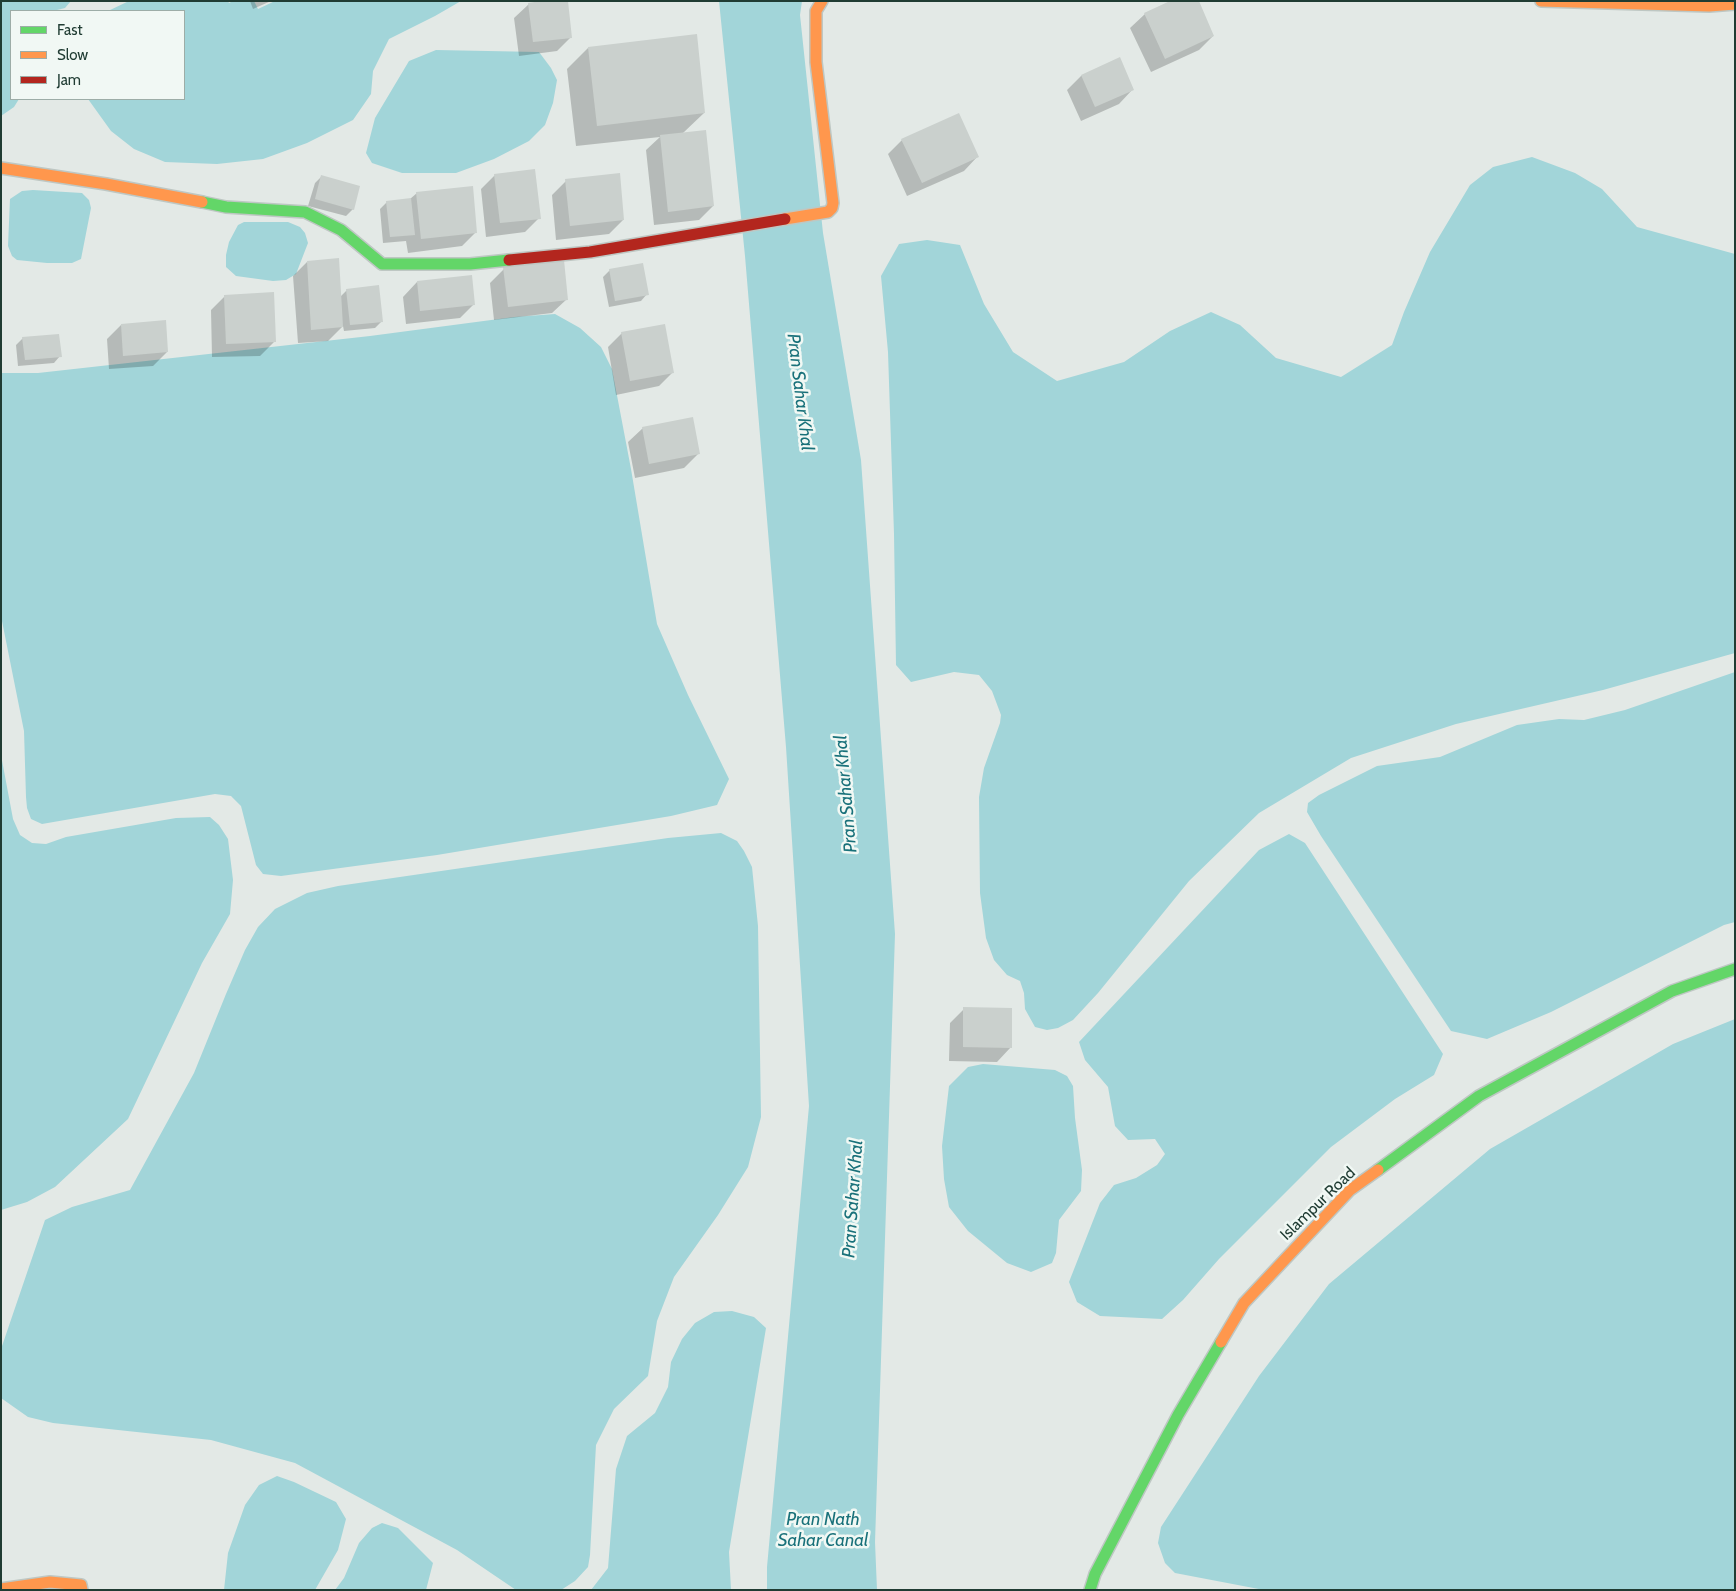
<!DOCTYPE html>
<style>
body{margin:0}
#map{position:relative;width:1736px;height:1591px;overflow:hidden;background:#e3e9e6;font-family:Cabin,sans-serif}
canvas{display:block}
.frame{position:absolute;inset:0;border:2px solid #203c33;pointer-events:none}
.legend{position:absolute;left:10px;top:10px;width:175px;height:90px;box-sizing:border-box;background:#f1f8f4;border:1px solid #9dada7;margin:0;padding:6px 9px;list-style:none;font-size:15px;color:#203c33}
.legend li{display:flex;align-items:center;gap:10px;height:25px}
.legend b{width:25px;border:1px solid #9dada7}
</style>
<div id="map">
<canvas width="1736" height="1591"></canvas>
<div class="frame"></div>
<ul class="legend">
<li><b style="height:6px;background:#63d668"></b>Fast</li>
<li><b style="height:6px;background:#ff974d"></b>Slow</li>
<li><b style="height:6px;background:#b3261e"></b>Jam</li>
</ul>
</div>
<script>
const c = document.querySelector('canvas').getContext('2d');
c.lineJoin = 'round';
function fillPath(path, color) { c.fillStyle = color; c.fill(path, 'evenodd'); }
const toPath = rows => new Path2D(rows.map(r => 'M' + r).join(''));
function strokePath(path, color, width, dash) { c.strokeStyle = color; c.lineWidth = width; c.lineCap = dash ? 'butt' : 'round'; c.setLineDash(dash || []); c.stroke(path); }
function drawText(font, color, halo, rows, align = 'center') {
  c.font = font + ' Cabin,sans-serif'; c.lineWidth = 5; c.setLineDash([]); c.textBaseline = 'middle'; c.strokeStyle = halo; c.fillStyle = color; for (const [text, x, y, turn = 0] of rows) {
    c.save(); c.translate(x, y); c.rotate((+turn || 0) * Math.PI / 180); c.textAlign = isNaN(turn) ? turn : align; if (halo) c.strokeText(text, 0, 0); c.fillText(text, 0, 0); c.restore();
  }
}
fillPath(toPath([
 [1,1,71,1,65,8,53,11,11,11,11,99,19,99,14,107,1,116],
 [129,1,228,1,229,3,233,1,254,1,258,9,275,1,461,1,435,16,389,39,373,71,371,94,353,120,307,143,263,159,217,164,165,162,134,149,111,131,88,99,184,99,184,11,108,11],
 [719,1,802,1,800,15,823,233,861,460,895,934,875,1542,877,1590,767,1590,767,1567,809,1106,786,747,745,256],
 [436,50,539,52,551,68,557,80,553,103,545,125,529,141,494,159,456,173,402,173,372,163,366,153,375,118,409,61],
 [1532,157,1575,173,1602,189,1637,227,1735,254,1735,653,1603,690,1456,724,1351,758,1259,813,1189,881,1098,993,1073,1020,1058,1028,1047,1030,1035,1027,1025,1009,1024,993,1020,981,1007,975,994,960,986,938,980,893,979,797,984,768,1000,723,1001,715,992,691,979,675,954,672,911,682,896,665,894,534,888,352,881,276,899,244,927,240,960,245,984,304,1013,352,1057,381,1124,362,1170,331,1211,312,1240,325,1276,358,1341,377,1392,345,1404,312,1430,252,1470,185,1493,167],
 [33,190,82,193,89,200,91,208,81,259,72,263,47,263,17,260,12,256,8,246,10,199,22,191],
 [244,222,288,222,300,227,305,233,308,243,296,274,286,280,273,281,236,276,226,267,226,255,229,242,238,225],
 [555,314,580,328,601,347,612,369,631,469,657,624,688,695,729,779,717,805,671,816,437,855,281,876,263,874,256,865,241,806,231,796,215,794,42,824,31,819,27,808,26,797,24,731,1,616,1,373,38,373,370,336,514,317],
 [1735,672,1735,922,1724,925,1551,1012,1487,1039,1451,1031,1321,836,1307,812,1308,803,1319,795,1377,766,1440,757,1517,725,1559,719,1584,720,1625,710],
 [1,755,13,819,20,835,32,843,46,844,66,837,176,818,210,817,219,825,228,839,233,880,230,914,202,963,128,1119,55,1187,27,1202,1,1210],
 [721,833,737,841,744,851,752,867,758,926,761,1117,748,1167,718,1215,674,1277,657,1321,648,1376,614,1409,596,1445,590,1555,588,1567,575,1581,561,1590,516,1590,457,1550,295,1463,211,1440,53,1423,28,1417,1,1398,1,1349,45,1220,72,1207,130,1190,194,1073,226,994,245,950,258,927,275,909,307,893,338,886,668,838],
 [1289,834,1305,843,1443,1054,1434,1075,1395,1099,1331,1147,1219,1259,1183,1300,1162,1319,1100,1316,1077,1302,1069,1282,1100,1203,1114,1185,1136,1178,1157,1165,1165,1154,1155,1139,1128,1140,1115,1126,1108,1087,1085,1060,1079,1042,1259,850],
 [1735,1019,1735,1590,1264,1590,1175,1573,1165,1563,1158,1543,1161,1527,1259,1376,1329,1284,1490,1149,1673,1044],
 [983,1064,1055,1070,1067,1076,1073,1086,1075,1118,1082,1170,1081,1191,1059,1220,1056,1253,1052,1263,1031,1272,1007,1263,968,1231,949,1207,944,1179,942,1146,949,1086,968,1067],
 [732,1311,754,1317,766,1328,729,1552,731,1590,591,1590,608,1568,616,1469,627,1436,655,1413,668,1387,671,1362,682,1339,695,1323,714,1312],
 [277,1476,294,1482,336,1502,346,1519,338,1550,315,1590,224,1590,228,1553,245,1505,259,1485],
 [382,1523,398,1528,433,1563,426,1590,335,1590,344,1578,359,1543,372,1528]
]), '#a2d5d9');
fillPath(toPath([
 [250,1,271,1,253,9],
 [529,4,571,37,557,51,519,56,514,18],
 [1145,14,1213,36,1199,50,1151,72,1130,28],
 [588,48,704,113,683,133,713,206,699,220,654,225,646,150,660,137,576,146,567,69],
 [1119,59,1133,89,1119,104,1081,121,1067,90,1081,76],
 [902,140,978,156,964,171,907,196,888,154],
 [495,175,539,218,525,232,486,237,481,189],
 [321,177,353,209,346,216,308,206,315,183],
 [566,181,623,220,609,234,556,240,552,195],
 [417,193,476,232,462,246,408,253,406,241,383,243,380,209,387,202,410,199],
 [307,262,340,297,347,290,382,321,375,328,344,331,343,326,328,341,298,343,293,276],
 [504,269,567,299,552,313,494,320,490,283],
 [610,270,647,294,641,301,609,307,603,277],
 [417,282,474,304,460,318,406,324,403,297],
 [225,296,274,342,260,356,212,357,211,310],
 [121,325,167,352,153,366,109,369,107,339],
 [622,333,673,372,659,386,616,395,608,347],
 [23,338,60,356,54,363,18,366,16,345],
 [643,428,698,454,684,468,635,478,628,442],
 [964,1009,1011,1047,997,1062,949,1061,950,1023]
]), '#0003');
fillPath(toPath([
 [541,1,568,1,572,38,533,42,528,3],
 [1170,1,1199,1,1214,36,1165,59,1144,13],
 [697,34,705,113,597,126,588,47],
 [1120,57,1134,90,1095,107,1081,75],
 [959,113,979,157,922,183,901,139],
 [706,130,714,206,668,212,660,135],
 [535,169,541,219,500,223,494,174],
 [620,173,624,220,570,226,565,179],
 [321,175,360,186,354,210,315,199],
 [473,186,477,233,421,239,416,192],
 [411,198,415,235,390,237,386,201],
 [339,258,343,327,311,330,307,261],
 [564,260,568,300,508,307,503,267],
 [643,263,649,295,615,301,609,269],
 [472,275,475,305,420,311,417,281],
 [379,285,383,322,350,325,346,289],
 [274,292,276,342,226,344,224,295],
 [166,320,168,352,123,356,121,324],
 [665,324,674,373,630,381,621,332],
 [59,334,62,357,25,360,22,337],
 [693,417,700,454,649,464,642,427],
 [963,1007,1012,1008,1012,1048,963,1047]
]), '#cad0cd');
const fast = toPath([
 [202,202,226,207,305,212,341,230,382,264,470,264,509,260],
 [1378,1170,1479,1096,1672,991,1735,969],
 [1090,1590,1095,1574,1178,1415,1221,1342]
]);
const slow = toPath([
 [1541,1,1709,6,1735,4],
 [1,168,106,184,202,202],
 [785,219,828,212,832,208,833,203,816,62,816,11,822,1],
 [1221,1342,1244,1303,1350,1190,1378,1170],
 [1,1589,50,1582,81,1585,82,1590]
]);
const jam = toPath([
 [509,260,590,252,785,219]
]);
strokePath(fast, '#bec7c3', 14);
strokePath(slow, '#bec7c3', 14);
strokePath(jam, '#bec7c3', 14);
strokePath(fast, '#63d668', 11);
strokePath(slow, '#ff974d', 11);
strokePath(jam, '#b3261e', 11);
drawText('16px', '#203c33', '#f1f8f4', [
 ["Islampur Road",1318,1204,-44]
]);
drawText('italic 18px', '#19717a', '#f1f8f4', [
 ["Pran Sahar Khal",800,392,83],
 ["Pran Sahar Khal",846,794,-95],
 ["Pran Sahar Khal",853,1199,-86],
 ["Pran Nath",823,1520],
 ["Sahar Canal",823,1541]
]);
</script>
